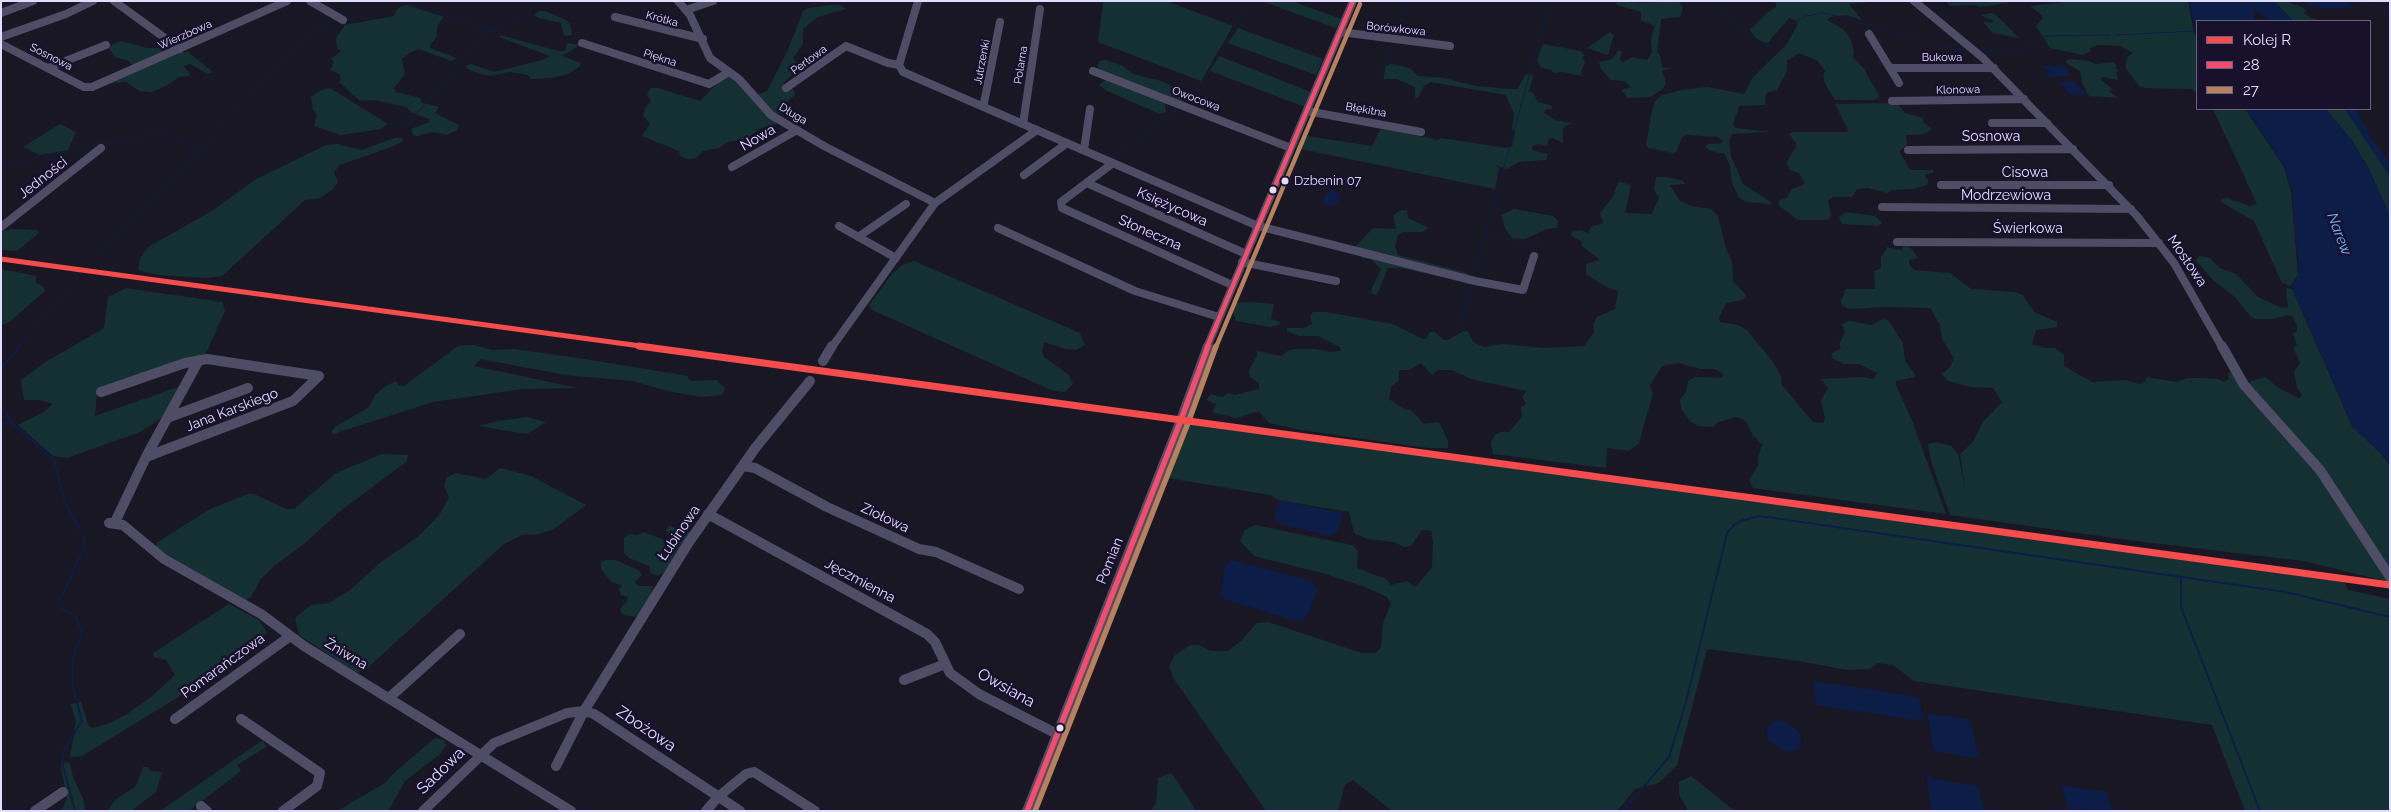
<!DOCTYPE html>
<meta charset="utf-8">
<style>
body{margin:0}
#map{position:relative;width:2391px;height:812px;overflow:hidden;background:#1a1725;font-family:Raleway,sans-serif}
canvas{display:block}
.frame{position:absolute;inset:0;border:2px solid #e2dcff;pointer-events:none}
.legend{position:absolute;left:2196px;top:20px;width:175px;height:90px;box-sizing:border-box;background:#17112b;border:1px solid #686280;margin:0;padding:6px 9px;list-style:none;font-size:15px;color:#e2dcff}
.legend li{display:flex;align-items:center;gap:10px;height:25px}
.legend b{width:25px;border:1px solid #686280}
</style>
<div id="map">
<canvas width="2391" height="812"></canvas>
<div class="frame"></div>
<ul class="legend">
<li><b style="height:6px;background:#f54d4d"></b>Kolej R</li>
<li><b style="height:6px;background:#f44d6c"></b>28</li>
<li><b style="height:6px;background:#b6815c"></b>27</li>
</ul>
</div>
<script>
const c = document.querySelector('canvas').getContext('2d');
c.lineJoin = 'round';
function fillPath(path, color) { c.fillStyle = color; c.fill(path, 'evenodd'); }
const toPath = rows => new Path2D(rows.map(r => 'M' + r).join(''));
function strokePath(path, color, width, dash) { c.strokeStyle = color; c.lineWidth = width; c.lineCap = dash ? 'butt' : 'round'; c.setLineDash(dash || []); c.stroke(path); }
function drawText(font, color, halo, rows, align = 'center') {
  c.font = font + ' Raleway,sans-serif'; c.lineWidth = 5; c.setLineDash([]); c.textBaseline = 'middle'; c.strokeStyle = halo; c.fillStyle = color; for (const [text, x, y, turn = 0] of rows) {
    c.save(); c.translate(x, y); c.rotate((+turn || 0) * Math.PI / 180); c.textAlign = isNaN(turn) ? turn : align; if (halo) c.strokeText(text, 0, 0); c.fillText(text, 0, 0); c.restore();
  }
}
fillPath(toPath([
 [1103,1,1166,1,1233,26,1201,81,1098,42],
 [1261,1,1292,1,1341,19,1336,28],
 [1616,1,1640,3,1678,1,1683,7,1680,17,1661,19,1657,52,1660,56,1662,67,1671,69,1662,70,1666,83,1663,89,1650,97,1628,98,1622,90,1631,87,1624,81,1611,80,1601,69,1599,62,1612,59,1618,51,1622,51,1620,60,1623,62,1632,57,1647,60,1652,53,1651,39,1655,26,1641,20,1641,12,1617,5],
 [1775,1,1882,1,1849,4,1862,20,1846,15,1830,17,1827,20,1843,29,1850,38,1854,51,1853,57,1866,71,1867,75,1880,97,1874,100,1835,100,1826,86,1823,76,1825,71,1818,61,1799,53,1787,61,1787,71,1777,90,1766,93,1765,105,1739,106,1733,125,1736,128,1769,132,1732,134,1729,141,1731,156,1743,184,1771,202,1771,204,1746,202,1739,198,1732,183,1730,166,1725,154,1711,151,1705,147,1708,144,1723,143,1722,140,1718,137,1688,135,1682,137,1677,151,1673,153,1648,148,1646,145,1652,110,1655,101,1662,95,1682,90,1707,87,1744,94,1753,77,1786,45,1797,26,1797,21,1789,18,1767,44,1756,38,1750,30,1767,13,1776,7],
 [1946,1,2006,1,2008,3,1981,7,1974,5,1950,6],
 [2073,1,2188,1,2194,33,2197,39,2197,92,2191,89,2145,88,2139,86,2125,67,2127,57,2133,53,2121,46,2098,45,2090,48,2090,52,2083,55,2050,48,2036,26,2043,18,2042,15,2030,6],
 [2274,1,2285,1,2304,8,2306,11,2303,12,2307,16,2320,21,2293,21],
 [407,5,444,17,438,25,436,38,430,45,430,48,457,58,451,61,419,49,409,53,402,59,405,74,394,88,396,92,420,98,422,103,439,107,435,113,459,125,457,130,447,135,434,132,417,136,413,135,411,129,429,122,429,119,412,113,406,107,374,100,360,101,339,82,341,79,339,74,330,70,334,62,331,59,341,51,337,48,336,38,345,25,394,16,396,10,401,6],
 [829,5,840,5,846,9,818,17,803,29,803,44,793,58,798,65,797,70,783,83,794,90,795,95,787,102,786,109,776,115,758,95,767,91,788,50,803,11,809,8],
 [539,11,545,11,566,20,570,24,572,35,564,36,561,23,539,18,534,15],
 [1992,13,1996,15,2019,38,1993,33,1984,23,1985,21,1992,23,1994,21,1980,15],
 [1238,28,1323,59,1316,75,1228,43],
 [1610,32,1614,35,1608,55,1587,48],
 [500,35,558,51,565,51,567,43,580,45,562,56,581,63,579,67,568,74,552,78,531,79,528,75,510,72,488,76,467,69,466,66,471,64,494,72,542,60,550,56,499,37],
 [121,41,147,48,174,48,134,67,129,61,115,57,110,50,109,47,113,44],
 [1543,44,1581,51,1585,56,1582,57,1585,62,1581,72,1583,76,1562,72,1554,73,1551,70,1540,67,1537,60],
 [180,52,188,52,213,72,208,74,190,64,186,65,184,66,190,74,189,76,179,77,166,86,152,92,139,91,126,82,110,83],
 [1219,56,1311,92,1305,107,1210,71],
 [2070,59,2088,61,2096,64,2113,62,2117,65,2115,68,2118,70,2116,74,2118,80,2102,77,2100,79,2110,87,2112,90,2109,91,2118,98,2089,96,2082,82,2080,71,2067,64,2066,61],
 [1106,60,1123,66,1133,74,1158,80,1192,94,1186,101,1165,99,1166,112,1160,114,1107,91,1099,85,1108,78,1097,66,1100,61],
 [1392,64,1410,68,1418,76,1444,78,1476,86,1508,89,1518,89,1524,77,1527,74,1533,75,1529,91,1534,94,1538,102,1552,106,1552,109,1545,110,1544,113,1555,120,1572,123,1563,128,1563,143,1553,138,1549,139,1547,146,1538,144,1533,146,1532,150,1548,154,1546,160,1519,162,1507,169,1494,165,1499,168,1495,189,1296,148,1305,129,1309,130,1307,136,1372,146,1380,130,1384,129,1435,139,1436,141,1441,138,1506,148,1512,147,1515,133,1512,128,1514,114,1506,95,1431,82,1424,86,1418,98,1415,97,1415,87,1397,79,1384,79,1385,68,1387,65],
 [733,76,777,122,775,125,761,128,746,139,727,142,719,148,703,151,696,158,688,159,680,156,679,151,642,136,650,124,643,115,645,108,651,101,647,94,651,88,658,88,700,101,723,78],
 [330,88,388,124,381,129,341,135,314,126,317,114,313,110,311,97,321,90],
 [1897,103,1905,113,1923,118,1923,122,1932,129,1924,134,1906,135,1907,145,1899,151,1910,170,1933,170,1933,173,1924,175,1928,180,1927,185,1912,189,1891,190,1888,193,1868,188,1857,189,1852,197,1833,197,1828,200,1831,215,1829,219,1825,220,1798,220,1781,207,1778,204,1780,200,1786,198,1792,189,1805,184,1799,173,1790,170,1786,163,1796,147,1796,143,1789,134,1793,132,1849,132,1835,104],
 [2213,109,2245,109,2284,167,2291,192,2298,275,2290,286,2282,283,2254,221,2221,202,2222,199,2227,198,2250,206,2257,204],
 [2326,109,2345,109,2390,177,2390,216,2368,167,2352,141],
 [60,124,76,132,68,150,40,155,23,147],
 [394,138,403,138,402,142,391,147,340,165,334,172,338,182,332,190,320,198,305,200,222,276,207,278,158,275,138,270,140,258,148,247,212,211,256,179,326,145,337,144,362,150],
 [1656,177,1667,177,1683,181,1685,184,1670,185,1680,201,1692,206,1711,209,1718,216,1726,249,1732,262,1733,281,1745,294,1745,297,1742,300,1726,303,1719,317,1720,322,1738,325,1747,330,1773,362,1781,376,1781,384,1813,422,1823,423,1825,419,1821,400,1828,388,1821,379,1860,377,1874,379,1877,373,1859,364,1844,364,1833,359,1831,354,1841,348,1839,344,1845,333,1842,324,1850,321,1872,325,1882,319,1888,320,1903,343,1905,361,1915,374,1915,377,1896,381,1896,385,1913,423,1946,514,1753,488,1749,480,1758,466,1758,458,1762,445,1753,435,1746,421,1737,417,1718,422,1713,427,1698,426,1691,422,1681,409,1680,400,1686,392,1688,381,1695,377,1722,378,1723,374,1715,369,1700,369,1678,363,1662,366,1650,385,1653,393,1639,443,1629,451,1607,448,1606,468,1493,454,1491,442,1495,435,1501,432,1509,432,1522,417,1521,407,1526,404,1522,397,1526,391,1471,379,1452,370,1438,370,1432,375,1421,363,1409,370,1399,370,1399,380,1391,387,1389,399,1404,409,1411,410,1424,424,1439,422,1448,441,1448,448,1428,448,1301,430,1269,423,1258,411,1237,418,1214,413,1213,411,1216,404,1206,400,1211,394,1222,397,1228,393,1235,395,1259,389,1259,383,1250,377,1249,370,1257,356,1257,351,1281,356,1289,350,1296,349,1316,349,1331,352,1341,351,1340,347,1318,336,1299,336,1287,331,1287,328,1305,328,1312,324,1310,317,1313,312,1326,312,1393,324,1423,339,1426,339,1430,332,1435,332,1444,340,1448,340,1463,331,1468,331,1473,342,1484,347,1502,344,1544,348,1584,346,1594,332,1593,325,1597,317,1615,309,1618,291,1606,287,1586,274,1586,264,1600,260,1582,246,1581,241,1571,236,1572,232,1580,230,1588,233,1591,227,1603,223,1600,213,1612,198,1618,183,1620,182,1631,185,1625,213,1652,214,1659,198,1654,190],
 [1514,209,1553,216,1558,221,1557,228,1547,229,1525,239,1512,238,1505,228,1501,215],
 [1407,210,1408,218,1429,228,1422,232,1403,232,1398,235,1395,246,1398,255,1467,273,1470,277,1468,283,1401,268,1388,268,1377,295,1370,293,1381,269,1372,260,1363,258,1353,251,1354,248,1373,228,1396,229,1393,216,1399,211],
 [1846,212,1875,216,1882,223,1878,226,1842,224,1839,217],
 [13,229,37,230,39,233,17,251,1,250,1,231],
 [1904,243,1913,250,1918,258,1909,260,1909,264,1914,270,1950,273,1971,289,2014,292,2023,295,2034,312,2057,322,2057,327,2036,330,2032,344,2045,348,2055,348,2064,355,2064,366,2092,382,2126,380,2139,384,2145,382,2146,377,2176,382,2188,378,2203,378,2219,379,2223,382,2229,379,2228,374,2230,372,2246,383,2265,377,2280,389,2299,398,2302,395,2297,388,2294,372,2300,363,2293,348,2297,345,2293,334,2297,331,2297,326,2293,317,2289,315,2272,319,2255,319,2250,316,2235,297,2215,282,2195,260,2200,256,2210,258,2220,268,2236,274,2258,297,2280,307,2288,308,2286,288,2292,289,2352,426,2382,455,2390,466,2390,582,2303,561,2136,541,1950,515,1931,461,1928,444,1937,442,1951,446,1958,454,1966,494,1960,454,1973,442,1983,422,2002,402,1993,388,1971,387,1948,381,1942,374,1951,366,1954,358,1942,339,1940,325,1930,308,1883,307,1850,309,1842,306,1841,301,1846,289,1875,289,1874,271,1881,268,1881,257,1886,250,1887,247,1902,250],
 [914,261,1080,333,1085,345,1076,350,1065,349,1044,342,1042,350,1044,357,1069,375,1073,384,1065,392,1051,390,872,310,869,305,892,274,902,265],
 [1,269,36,276,36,283,44,287,45,291,8,323,1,325],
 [126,288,222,302,225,311,205,355,97,392,95,416,184,385,175,407,160,419,140,432,67,458,53,456,18,425,42,413,53,404,40,400,24,400,21,380,44,363,104,328,108,297],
 [1250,302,1274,304,1271,319,1281,322,1279,325,1270,327,1236,321,1231,306,1234,303],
 [466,345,474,345,492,350,514,349,578,358,688,376,689,380,694,381,716,380,725,388,722,395,701,397,667,391,633,381,565,375,481,359,474,366,578,388,523,389,433,402,333,434,331,432,336,426,368,408,375,395,386,386,396,381,399,386,404,386,458,346],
 [527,417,546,422,527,434,478,426,498,421],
 [1184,423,2344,582,2348,590,2390,599,2390,811,2245,811,2212,725,1914,681,1893,665,1877,663,1870,669,1847,670,1799,661,1707,649,1677,765,1659,783,1635,789,1617,811,1392,811,1353,780,1345,785,1338,811,1266,811,1174,679,1169,667,1174,656,1190,645,1199,645,1211,651,1228,651,1241,641,1257,623,1268,622,1362,653,1376,653,1381,647,1383,623,1391,604,1387,597,1365,587,1326,574,1254,556,1240,541,1245,530,1255,525,1352,545,1358,551,1357,568,1386,579,1391,585,1407,581,1415,587,1432,568,1433,541,1431,531,1422,530,1411,546,1404,547,1394,542,1368,539,1354,533,1349,512,1278,500,1270,495,1162,477],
 [382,454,408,455,407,461,339,512,304,544,274,566,261,579,251,597,243,602,155,548,158,542,210,509,248,494,254,494,286,509,294,509,336,473],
 [500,468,531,476,586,505,554,529,539,534,522,535,504,544,364,671,355,672,299,635,295,618,311,605,329,603,350,590,381,562,419,536,440,514,449,497,444,486,446,478,456,473,486,479],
 [669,526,691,532,666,571,658,576,651,573,649,566,629,558,624,553,624,538,629,534,638,535,644,532,674,544,677,543,678,539,668,534,666,530],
 [606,560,616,560,638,570,642,575,635,582,638,586,653,586,651,597,638,615,635,617,622,614,620,609,627,601,628,597,621,595,619,589,622,585,611,582,601,569,601,562],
 [229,604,259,620,267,633,226,661,211,677,82,756,70,757,76,722,71,704,81,702,88,725,92,728,108,724,127,714,151,697,175,675,166,660,154,657,153,653],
 [435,738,444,740,446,745,440,754,405,781,388,811,337,811,385,783,395,772],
 [263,740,266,747,237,765,241,771,189,811,160,811],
 [69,762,73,777,84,801,85,811,61,810,67,799,61,767,64,763],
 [143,767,148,767,150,771,162,772,156,792,131,811,107,811,116,799,135,787],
 [1171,773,1179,784,1196,811,1151,811,1156,803,1158,778],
 [1691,776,1735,811,1688,811,1679,794,1679,782]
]), '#153033');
fillPath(toPath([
 [2189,1,2274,1,2293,21,2270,21,2253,8,2255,21,2197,21,2197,37],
 [2306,2,2348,2,2354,8,2318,8,2310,6],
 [2042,66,2063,66,2072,75,2049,78,2045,74,2051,72],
 [2061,81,2075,82,2086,94,2070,94,2059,82],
 [2246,109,2326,109,2352,141,2368,167,2390,216,2390,465,2383,455,2353,427,2292,288,2294,280,2299,276,2292,192,2285,168],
 [2345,109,2356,109,2370,136,2390,164,2390,177],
 [1329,190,1334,190,1339,194,1338,201,1334,206,1326,205,1321,202],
 [1282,501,1343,513,1338,531,1330,536,1280,524,1274,519,1279,502],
 [1232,560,1311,581,1317,590,1308,615,1303,619,1296,621,1224,599,1221,595,1225,565],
 [1813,681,1919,697,1924,721,1816,705],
 [1927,713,1970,720,1979,758,1934,751],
 [1776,721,1787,722,1798,731,1802,739,1799,748,1790,752,1784,751,1768,740,1766,730,1768,725],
 [1926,775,1930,775,1931,779,1978,786,1984,811,1932,811],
 [2061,785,2106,792,2112,811,2068,809]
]), '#0c1d47');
strokePath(toPath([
 [400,1,419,7],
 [1714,1,1761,46,1772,46,1778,42,1794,23,1806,16,1824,13,1946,47,1968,50],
 [2352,1,2390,9],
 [421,8,494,31,529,14,535,1],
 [339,14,354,1],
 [2117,35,2195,31],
 [1397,36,1408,1],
 [1979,50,2019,53,2046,36,2110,35],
 [1375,86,1394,42],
 [1185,104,1195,93,1251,1],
 [395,127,420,110,489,31],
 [1111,159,1179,108],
 [1,170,37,157,164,132,198,149],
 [1486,233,1542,247],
 [99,255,305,39,331,20],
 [1473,278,1550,1],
 [1457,334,1472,284],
 [19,347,80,276]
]), '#0c1d47', 1);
strokePath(toPath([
 [1,368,20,346],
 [1,407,16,427,54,460,65,503,80,530],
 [1,425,11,421],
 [2181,578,2181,607,2260,811],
 [75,811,62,762,63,752,82,721,73,688,73,658,82,633,76,617,57,606,84,548,84,536],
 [1623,811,1669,757,1686,702,1727,533,1735,524,1744,520,1760,516,2285,592,2390,617]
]), '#0c1d47', 2);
strokePath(toPath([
 [114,1,180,49],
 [310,1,343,20],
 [678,1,690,15,710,58,739,79,771,115,824,146,935,203],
 [1914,1,1983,58,2137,216,2174,263,2222,347],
 [686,10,713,1],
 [1,13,33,1],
 [615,17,703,39],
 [1341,32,1450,46],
 [1869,34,1899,83],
 [1,37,66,14,93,1],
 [582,43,709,84,729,72],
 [1,44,84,87,92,87,287,1],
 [899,65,903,72,1258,226,1475,281,1523,290,1534,256],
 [899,65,918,1],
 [48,68,106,45],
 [1890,68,1994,68],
 [1093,71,1291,148],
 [786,88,846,46,888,63,899,65],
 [1892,101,2024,99],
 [981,105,984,103,1000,22],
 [1307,111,1421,132],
 [1992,123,2047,123],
 [1023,124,1040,9],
 [1084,150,1090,109],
 [1908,150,2073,149],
 [1113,163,1061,202,1062,208,1232,285],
 [732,167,797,130],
 [1024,175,1067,143],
 [1087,183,1246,254],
 [1941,185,2109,185],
 [1882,207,2131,209],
 [839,226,896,258],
 [1,227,101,148],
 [998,228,1135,291,1219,317],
 [858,237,906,204],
 [1897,242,2159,243],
 [1242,262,1336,281],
 [832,347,935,203,1037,130],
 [1207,347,1353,1]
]), '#4f4d66', 8);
strokePath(toPath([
 [2222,346,2244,385,2320,470,2390,577],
 [823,361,832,346],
 [101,392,185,363,207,359,319,376],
 [167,418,248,388],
 [146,457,293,401,319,376],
 [743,466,755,468,827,507,919,549,936,552,1019,589],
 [708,514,927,634,935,642,950,673,979,694,1057,734],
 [115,522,147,455,199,360],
 [109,523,123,525,164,559,261,614,304,646,571,811],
 [904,680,945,664],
 [389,698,460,634],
 [175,719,289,637],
 [241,719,320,773,317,786,283,811],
 [556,766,584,711,594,714,740,811],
 [201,806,207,811],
 [35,811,63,792],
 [423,811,494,743,567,713,584,711,689,542,756,447,810,381],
 [706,811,718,797,746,774,754,772,815,811],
 [1027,811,1181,420,1208,346]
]), '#4f4d66', 10);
strokePath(toPath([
 [1207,347,1353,1]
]), '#f44d6c', 4.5);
strokePath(toPath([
 [1027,811,1181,420,1208,346]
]), '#f44d6c', 5.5);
strokePath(toPath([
 [1216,347,1360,4]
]), '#b6815c', 4.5);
strokePath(toPath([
 [1035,811,1188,423,1216,346]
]), '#b6815c', 5.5);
strokePath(toPath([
 [1,259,648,347]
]), '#f54d4d', 5);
strokePath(toPath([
 [639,346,2390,585]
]), '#f54d4d', 7);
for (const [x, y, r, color] of [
 [1285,181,4.5,"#e2dcff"],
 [1273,190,4.5,"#e2dcff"],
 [1060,728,4.5,"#e2dcff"]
]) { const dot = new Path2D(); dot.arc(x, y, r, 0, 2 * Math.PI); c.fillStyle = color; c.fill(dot); strokePath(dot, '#17112b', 2); }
drawText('11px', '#e2dcff', '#17112b', [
 ["Krótka",662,19,15],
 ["Borówkowa",1396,29,6],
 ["Wierzbowa",185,35,-24],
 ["Sosnowa",51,57,27],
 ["Piękna",660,58,18],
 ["Bukowa",1942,58],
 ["Perłowa",809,60,-36],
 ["Jutrzenki",982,62,-79],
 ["Polarna",1021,65,-81],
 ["Klonowa",1958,90,-1],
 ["Owocowa",1196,99,21],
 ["Błękitna",1366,110,10],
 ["Długa",793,114,31]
]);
drawText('13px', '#e2dcff', '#17112b', [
 ["Dzbenin 07",1294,181]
], 'left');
drawText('14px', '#e2dcff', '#17112b', [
 ["Sosnowa",1991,137],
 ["Nowa",758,138,-30],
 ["Cisowa",2025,173],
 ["Jedności",43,178,-38],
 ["Modrzewiowa",2006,196],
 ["Księżycowa",1172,207,24],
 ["Świerkowa",2028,229],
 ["Słoneczna",1150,233,24],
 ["Mostowa",2187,261,56],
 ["Jana Karskiego",232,410,-21],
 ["Ziołowa",885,518,25],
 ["Łubinowa",679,533,-56],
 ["Pomian",1110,561,-68],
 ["Jęczmienna",860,581,28],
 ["Żniwna",346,654,31],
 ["Pomarańczowa",223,666,-36]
]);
drawText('italic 15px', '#6ab0fe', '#17112b', [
 ["Narew",2339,234,69]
]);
drawText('16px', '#e2dcff', '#17112b', [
 ["Owsiana",1006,688,29],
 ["Zbożowa",646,729,34],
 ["Sadowa",441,771,-44]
]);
</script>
